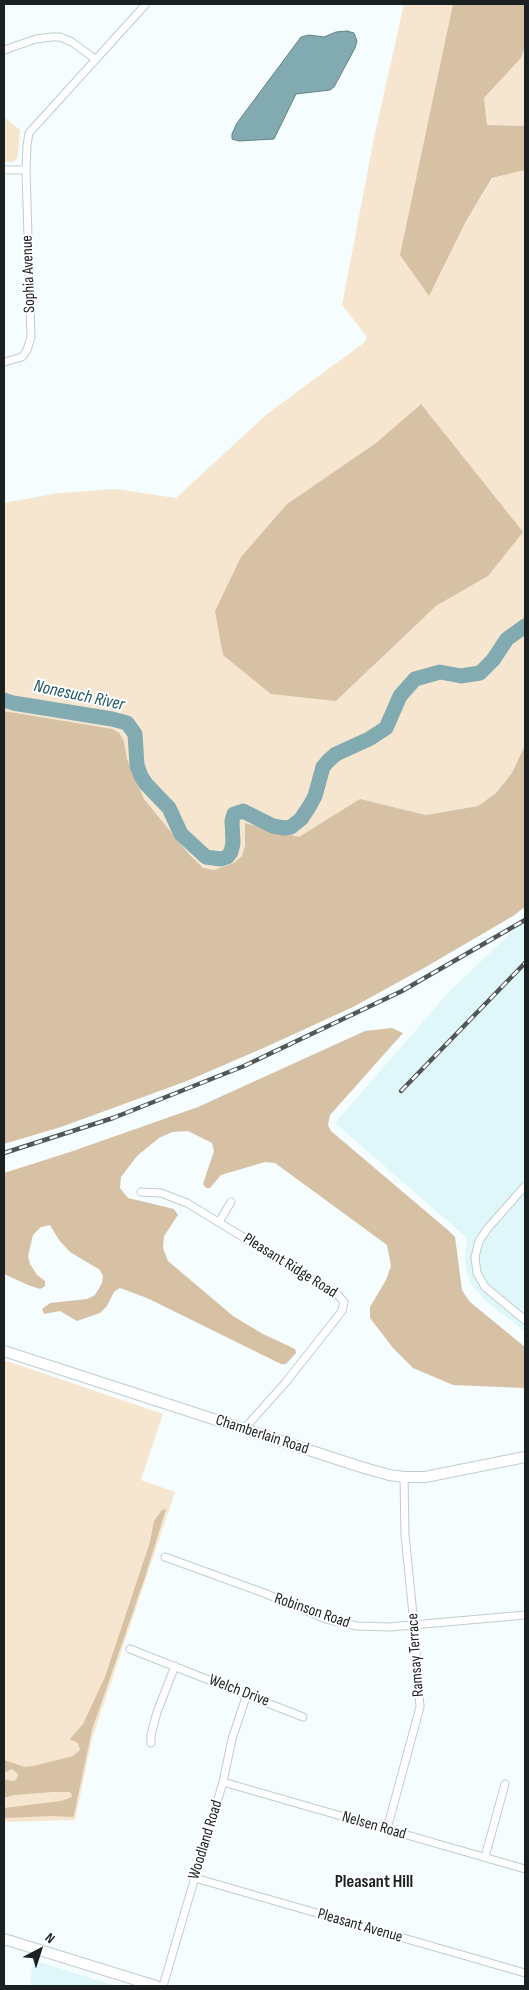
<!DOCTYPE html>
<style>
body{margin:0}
#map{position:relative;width:529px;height:1990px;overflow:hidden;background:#f5fdfe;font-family:"Sofia Sans Condensed",sans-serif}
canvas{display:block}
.frame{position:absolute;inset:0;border:5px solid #1b2020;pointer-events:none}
.north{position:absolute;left:15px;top:1925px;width:50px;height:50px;-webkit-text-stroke:4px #fff;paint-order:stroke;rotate:40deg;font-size:14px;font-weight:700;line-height:20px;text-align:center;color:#1b2020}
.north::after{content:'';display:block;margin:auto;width:18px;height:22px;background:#1b2020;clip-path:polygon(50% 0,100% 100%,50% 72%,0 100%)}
</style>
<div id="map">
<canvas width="529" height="1990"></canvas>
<div class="frame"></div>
<div class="north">N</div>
</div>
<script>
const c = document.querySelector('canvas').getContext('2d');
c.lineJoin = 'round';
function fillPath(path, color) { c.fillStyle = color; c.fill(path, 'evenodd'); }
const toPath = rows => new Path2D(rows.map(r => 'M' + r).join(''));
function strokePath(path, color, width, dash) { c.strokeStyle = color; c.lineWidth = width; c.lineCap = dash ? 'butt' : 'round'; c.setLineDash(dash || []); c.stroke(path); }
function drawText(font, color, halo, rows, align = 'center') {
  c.font = font + ' "Sofia Sans Condensed",sans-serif'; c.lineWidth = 4; c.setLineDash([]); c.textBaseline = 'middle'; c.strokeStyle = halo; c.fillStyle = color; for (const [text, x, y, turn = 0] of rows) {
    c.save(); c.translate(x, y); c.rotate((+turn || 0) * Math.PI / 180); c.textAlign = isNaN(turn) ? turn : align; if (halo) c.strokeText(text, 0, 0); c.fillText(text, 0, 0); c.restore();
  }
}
fillPath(toPath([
 [525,919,525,1332,486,1301,474,1288,467,1275,465,1258,467,1238,335,1123,447,994],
 [33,1960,116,1986,30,1986]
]), '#e0f7fa');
fillPath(toPath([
 [404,4,453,4,429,122,465,223,493,178,525,170,525,745,512,773,496,793,478,806,426,815,367,801,222,893,144,799,127,759,124,741,113,729,4,711,4,503,59,493,115,489,176,498,267,414,365,342,367,337,342,305,374,138],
 [421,404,488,576,436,606,336,701,287,504,376,443],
 [525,47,525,126,487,125,484,98,521,58],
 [4,117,20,130,18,156,16,160,12,162,4,162],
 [4,1360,163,1414,141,1480,175,1492,92,1739,75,1820,4,1822]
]), '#f6e6d0');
fillPath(toPath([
 [453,4,525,4,525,47,521,58,484,98,487,125,525,126,525,170,492,178,465,223,429,296,400,255],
 [421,404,523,532,488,576,436,606,336,701,271,694,223,655,215,611,241,557,287,504,376,443],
 [4,711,113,729,119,733,124,741,127,759,144,799,190,855,203,868,214,870,234,863,242,856,245,846,245,823,299,837,360,799,426,815,478,806,496,793,512,773,525,745,525,907,513,916,424,968,353,1007,268,1046,187,1081,61,1127,4,1144],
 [392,1028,403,1033,330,1115,328,1125,331,1131,449,1231,455,1237,462,1290,465,1295,470,1302,525,1347,525,1388,453,1385,413,1368,393,1348,370,1318,370,1307,386,1280,391,1266,387,1245,275,1163,265,1162,221,1175,210,1188,206,1188,203,1184,214,1151,212,1143,188,1131,172,1132,159,1138,137,1156,121,1177,120,1188,128,1198,174,1209,178,1215,164,1236,163,1248,168,1261,233,1316,263,1334,295,1349,296,1353,286,1364,281,1364,147,1298,120,1288,114,1292,107,1306,100,1313,77,1321,60,1311,44,1314,42,1309,50,1303,87,1299,95,1295,102,1283,103,1276,100,1270,70,1252,59,1240,50,1225,41,1227,33,1235,28,1256,30,1264,37,1275,45,1281,45,1286,40,1289,28,1285,4,1274,4,1173,70,1152,198,1107,365,1031],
 [166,1509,145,1577,92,1730,74,1815,73,1817,52,1816,4,1818,4,1808,61,1801,72,1797,71,1793,69,1792,53,1792,14,1795,4,1798,4,1779,12,1781,16,1780,18,1774,12,1769,4,1773,4,1760,25,1767,33,1766,73,1756,80,1750,78,1743,70,1739,83,1724,105,1677,150,1542,154,1521,162,1510]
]), '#d6c1a5');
const water = toPath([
 [347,31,354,33,357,41,355,48,334,87,330,90,296,94,274,139,239,141,232,139,232,134,237,123,301,37,309,35,324,37,336,32,347,31]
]);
fillPath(water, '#82abb1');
strokePath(water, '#638186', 1);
strokePath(toPath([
 [4,700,13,703,112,719,127,723,135,734,137,765,141,776,146,784,169,808,181,834,206,857,221,859,227,857,231,852,233,843,232,821,234,814,243,811,273,826,284,828,291,827,301,819,309,807,315,796,323,767,328,761,336,754,369,739,386,728,400,696,415,679,440,672,461,676,480,673,493,660,507,639,525,626]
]), '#82abb1', 15);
const street = toPath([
 [4,50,36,39,52,37,60,37,72,42,95,59],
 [4,170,26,170],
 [4,362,22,357,27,350,31,337,26,170,27,145,29,133,146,4],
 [525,1186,488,1228,479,1241,475,1257,477,1273,485,1287,525,1320],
 [141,1192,161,1193,187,1203,337,1294,344,1302,342,1311,286,1382,244,1429],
 [219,1222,231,1202],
 [165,1557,264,1593,326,1619,357,1626,390,1627,525,1615],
 [130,1649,303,1717],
 [151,1743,151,1735,157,1712,175,1666],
 [223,1782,525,1869],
 [387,1829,420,1707,414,1625,405,1535,404,1477],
 [485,1857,505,1784],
 [195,1878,525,1973],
 [163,1986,223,1782,232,1739,247,1694]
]);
const secondary = toPath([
 [4,1351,361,1467,389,1475,404,1477,425,1477,525,1457],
 [4,1939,156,1986]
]);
strokePath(street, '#c0cdcf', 9);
strokePath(secondary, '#c0cdcf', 12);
strokePath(street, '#fff', 7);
strokePath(secondary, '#fff', 10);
const rail = toPath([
 [401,1091,525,963],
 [4,1153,113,1118,244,1066,402,991,525,920]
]);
strokePath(rail, '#515757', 4.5);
strokePath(rail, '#fff', 2.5, [8]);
drawText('16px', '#1b2020', '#fff', [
 ["Sophia Avenue",29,274,-92],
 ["Pleasant Ridge Road",290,1266,32],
 ["Chamberlain Road",262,1435,18],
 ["Robinson Road",312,1611,19],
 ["Ramsay Terrace",416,1655,-94],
 ["Welch Drive",239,1691,21],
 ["Nelsen Road",374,1826,16],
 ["Woodland Road",206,1840,-73],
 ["Pleasant Avenue",360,1926,16]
]);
drawText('italic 18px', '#1d575f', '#fff', [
 ["Nonesuch River",79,696,12]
]);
drawText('bold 18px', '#1b2020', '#fff', [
 ["Pleasant Hill",374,1882]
]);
</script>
